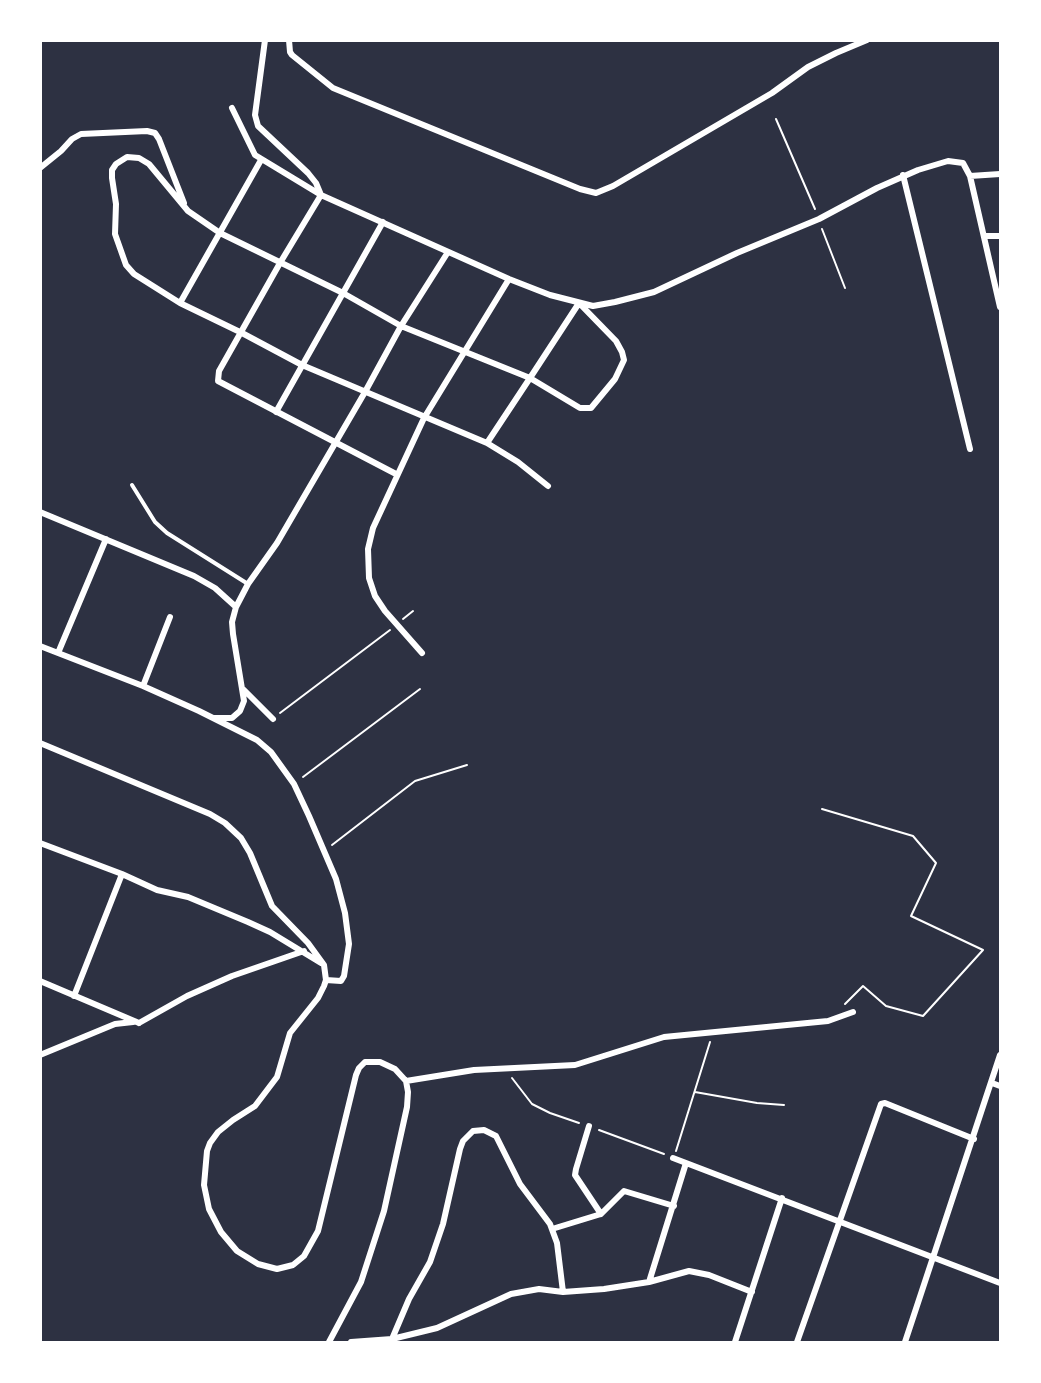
<!DOCTYPE html>
<style>
body{margin:0}
#map{position:relative;width:1041px;height:1383px;overflow:hidden;background:#2d3142;font-family:"DM Sans",sans-serif}
canvas{display:block}
.frame{position:absolute;inset:0;border:42px solid #fff;pointer-events:none}
</style>
<div id="map">
<canvas width="1041" height="1383"></canvas>
<div class="frame"></div>
</div>
<script>
const c = document.querySelector('canvas').getContext('2d');
c.lineJoin = 'round';
const toPath = rows => new Path2D(rows.map(r => 'M' + r).join(''));
function strokePath(path, color, width, dash) { c.strokeStyle = color; c.lineWidth = width; c.lineCap = dash ? 'butt' : 'round'; c.setLineDash(dash || []); c.stroke(path); }
strokePath(toPath([
 [776,119,815,209],
 [822,229,845,288],
 [403,619,413,611],
 [280,713,390,630],
 [303,777,420,689],
 [822,809,913,836,936,863,911,916,983,950,923,1016,886,1006,863,986,845,1004],
 [332,845,415,781,467,765],
 [512,1078,532,1104,550,1113,579,1123],
 [695,1092,757,1103,784,1105],
 [599,1130,664,1154],
 [676,1151,710,1042]
]), '#fff', 2);
strokePath(toPath([
 [132,485,155,522,167,533,248,584]
]), '#fff', 4);
strokePath(toPath([
 [265,40,255,115,258,126,308,173,316,183,321,195,280,263,219,371,218,381,396,474],
 [289,40,290,52,292,55,333,88,580,189,596,193,613,186,772,93,808,67,836,53,867,40],
 [232,108,255,155,321,195,509,279,550,295,593,306,615,302,654,292,737,253,819,219,877,188,918,170,948,161,963,163,970,176,1000,307],
 [40,168,61,151,72,139,81,134,147,131,155,133,159,139,184,203],
 [903,175,970,449],
 [970,176,1000,174],
 [985,236,1000,236],
 [180,303,261,160],
 [276,412,383,222],
 [487,443,530,378,579,303,616,341,622,352,624,360,615,379,591,408,580,408,530,378,401,326,343,293,220,233,188,211,149,164,139,158,127,157,116,164,112,170,112,178,116,204,115,234,126,265,134,274,180,303,242,333,302,365,487,443,518,462,548,486],
 [40,512,194,576,215,588,236,607],
 [40,646,143,686,199,711,257,740,271,752,294,784,309,816,336,879,345,913,349,944,344,976,341,981,326,980],
 [58,653,106,539],
 [422,653,385,611,375,596,369,578,368,549,373,528,424,418,509,279],
 [143,686,170,617],
 [244,690,273,719],
 [213,718,232,718,240,711,244,701,233,634,232,622,236,607,248,584,277,543,365,392,401,326,448,252],
 [40,743,210,814,225,823,241,838,250,853,272,906,308,943,324,965,326,980,324,986,318,998,290,1033,277,1077,255,1106,233,1120,218,1132,210,1143,207,1151,204,1185,209,1209,221,1232,237,1251,258,1264,277,1269,293,1265,304,1256,318,1231,356,1075,359,1068,365,1062,380,1062,395,1069,406,1081,408,1092,407,1107,384,1211,361,1282,329,1342],
 [40,843,122,874,157,890,188,897,248,922,270,932,321,963],
 [40,981,139,1023],
 [74,996,122,874],
 [139,1023,187,996,232,976,304,951],
 [40,1055,115,1024,133,1022],
 [406,1081,474,1070,575,1065,664,1037,828,1021,853,1012],
 [992,1083,1000,1086],
 [589,1126,576,1169,575,1175,601,1214],
 [673,1158,1000,1283],
 [552,1229,601,1214,624,1191,674,1206],
 [649,1282,686,1163],
 [392,1339,409,1299,430,1262,443,1224,460,1149,463,1141,473,1131,484,1130,496,1136,520,1184,550,1224,557,1243,563,1292],
 [351,1342,392,1339,437,1328,511,1294,539,1289,563,1292,604,1289,649,1282,689,1271,709,1275,752,1292],
 [735,1342,782,1198],
 [797,1342,881,1104,885,1103,974,1139],
 [905,1342,1000,1055]
]), '#fff', 6);
</script>
